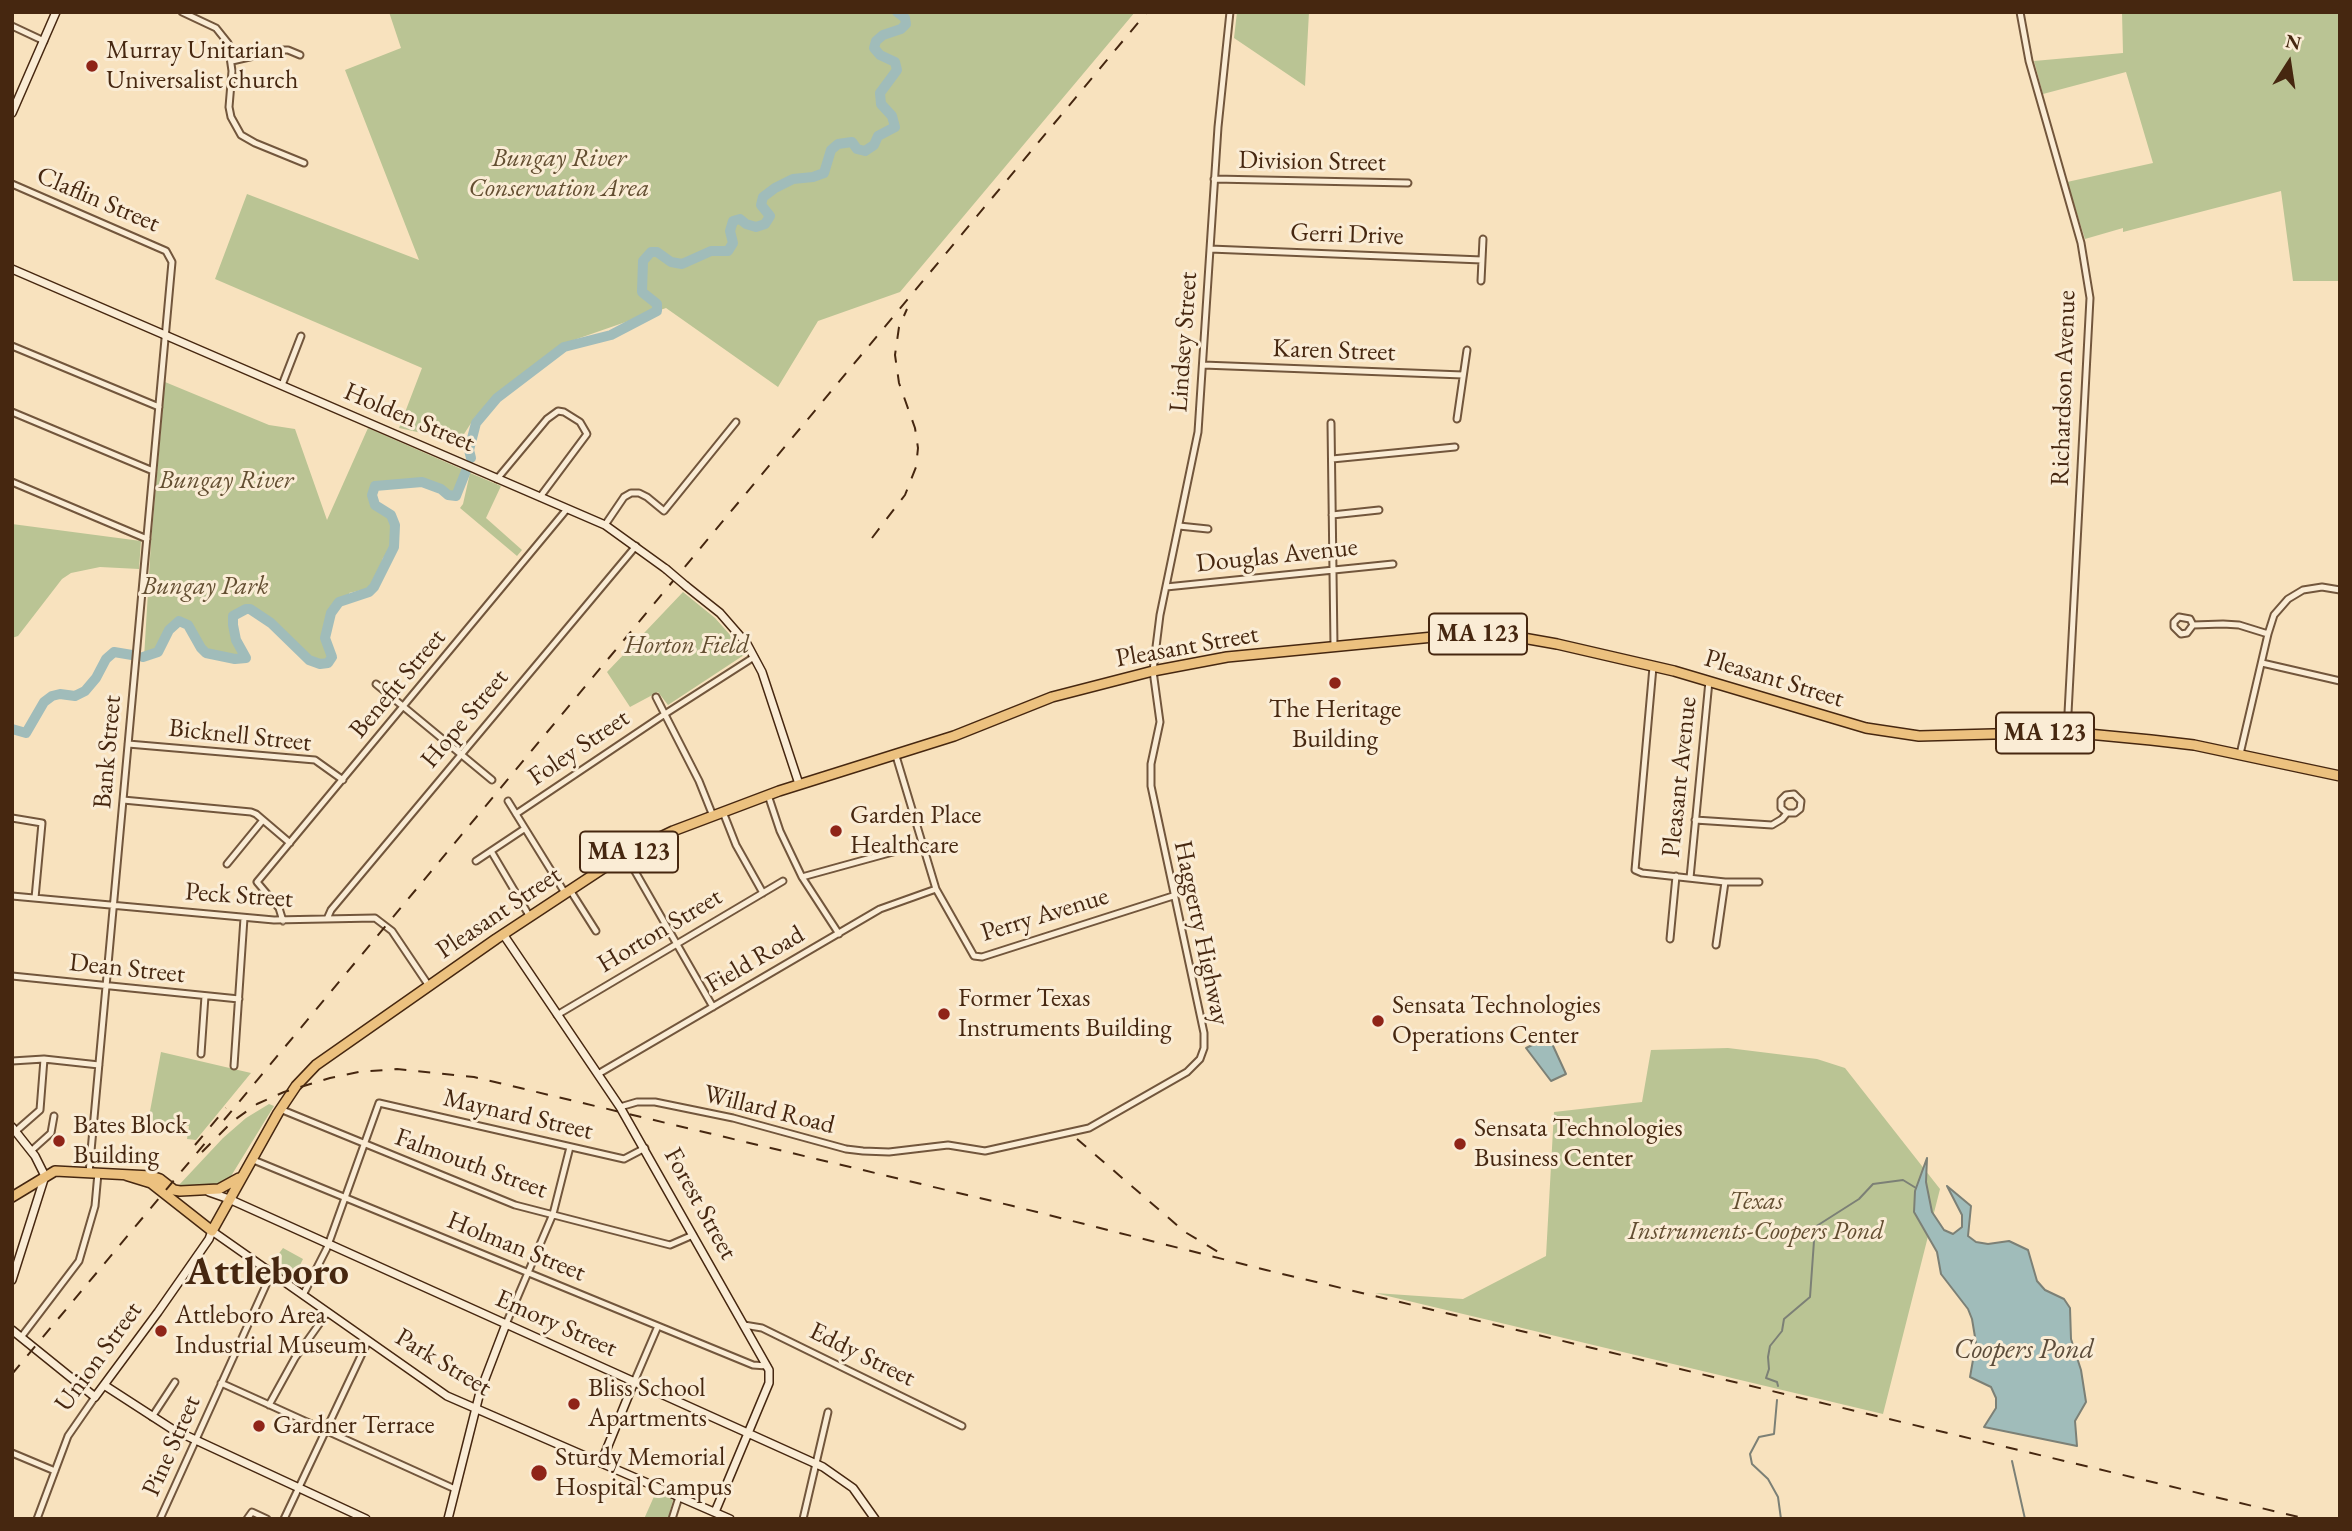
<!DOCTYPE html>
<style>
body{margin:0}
#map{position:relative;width:2352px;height:1531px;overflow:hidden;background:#f8e2be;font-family:"EB Garamond",serif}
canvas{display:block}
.frame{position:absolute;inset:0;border:14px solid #462710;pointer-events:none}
.north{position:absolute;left:2254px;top:28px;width:70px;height:70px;-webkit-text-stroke:5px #faecd5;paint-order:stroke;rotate:12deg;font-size:19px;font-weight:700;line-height:28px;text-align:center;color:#462710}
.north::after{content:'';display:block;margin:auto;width:24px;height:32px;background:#462710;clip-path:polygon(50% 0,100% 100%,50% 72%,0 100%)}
</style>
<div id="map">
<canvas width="2352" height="1531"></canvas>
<div class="frame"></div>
<div class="north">N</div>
</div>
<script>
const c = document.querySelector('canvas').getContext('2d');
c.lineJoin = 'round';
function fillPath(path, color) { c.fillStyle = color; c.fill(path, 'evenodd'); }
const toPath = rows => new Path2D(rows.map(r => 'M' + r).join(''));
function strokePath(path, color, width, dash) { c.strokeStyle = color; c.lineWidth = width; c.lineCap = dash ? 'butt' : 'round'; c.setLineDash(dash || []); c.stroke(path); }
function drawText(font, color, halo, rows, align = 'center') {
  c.font = font + ' "EB Garamond",serif'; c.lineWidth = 6; c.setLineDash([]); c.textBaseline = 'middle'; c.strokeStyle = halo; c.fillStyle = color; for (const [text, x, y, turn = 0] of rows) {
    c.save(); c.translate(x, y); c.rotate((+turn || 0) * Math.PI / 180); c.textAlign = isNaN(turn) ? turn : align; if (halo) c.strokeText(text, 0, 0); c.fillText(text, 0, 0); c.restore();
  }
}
fillPath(toPath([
 [389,12,1135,12,900,292,818,321,778,387,666,308,571,341,475,417,464,434,463,442,399,428,422,368,215,279,247,194,419,260,345,70,401,48],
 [1237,12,1309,12,1305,86,1234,38],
 [2122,12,2340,12,2340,281,2293,281,2281,191,2123,232,2123,228,2085,239,2067,182,2153,163,2126,72,2043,94,2034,61,2123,53],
 [165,382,269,425,295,429,327,520,368,428,466,471,456,496,448,495,441,489,422,482,375,486,372,495,375,505,391,515,395,525,394,547,383,558,374,587,349,593,349,599,339,602,331,613,325,638,332,657,328,663,320,664,309,660,271,623,250,609,246,609,233,616,233,625,236,639,246,658,235,659,206,653,201,648,188,625,179,621,169,630,158,652,144,658,151,542],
 [470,473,501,486,486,518,522,550,517,556,460,508,463,504],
 [12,524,141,541,139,569,100,567,71,573,62,579,18,636,12,638],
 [683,592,715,618,739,645,744,655,668,705,658,692,630,707,607,672],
 [1728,1048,1817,1059,1845,1068,1940,1189,1883,1414,1375,1293,1463,1299,1546,1256,1554,1112,1642,1102,1651,1050],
 [161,1052,251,1073,196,1140,187,1139,189,1126,148,1122],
 [269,1104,274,1106,228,1181,219,1185,179,1185,223,1138,246,1118],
 [283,1248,303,1259,294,1277,296,1280,293,1284,274,1270,276,1266,274,1260],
 [656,1492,673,1500,668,1519,656,1517,644,1519]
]), '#bac494');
const water = toPath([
 [1549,1037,1566,1074,1551,1081,1526,1048,1549,1037],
 [1927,1158,1926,1182,1932,1212,1944,1230,1953,1234,1962,1227,1962,1215,1947,1186,1971,1206,1968,1236,1976,1242,1988,1244,2009,1241,2028,1250,2037,1281,2045,1290,2064,1299,2070,1308,2071,1339,2081,1370,2086,1402,2075,1421,2077,1446,1984,1427,1996,1408,1996,1398,1991,1387,1970,1377,1976,1343,1972,1319,1968,1309,1941,1274,1937,1252,1914,1212,1915,1191,1927,1158]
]);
fillPath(water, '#a0bcba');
strokePath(water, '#7c8076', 2);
strokePath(toPath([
 [1778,1386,1777,1382,1766,1378,1769,1369,1768,1357,1770,1346,1782,1331,1784,1319,1810,1297,1815,1227,1859,1199,1873,1184,1903,1180,1916,1188],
 [1777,1400,1774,1434,1759,1437,1750,1454,1752,1464,1768,1479,1778,1497,1781,1519],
 [2012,1461,2025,1519]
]), '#7c8076', 2);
strokePath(toPath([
 [471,458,469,450,476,423,497,398,564,347,611,335,657,311,657,304,642,292,643,261,651,252,657,252,671,262,682,264,711,251,728,251,733,243,730,231,733,221,740,219,746,224,756,227,765,224,770,216,761,205,763,197,775,188,793,179,813,177,824,173,831,150,838,144,852,142,857,149,865,151,874,145,878,136,895,127,892,116,881,104,880,93,897,70,895,62,880,55,874,48,876,41,883,35,901,29,906,24,905,18,897,12],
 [143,657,158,652,169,630,179,621,188,625,201,648,206,653,235,659,246,658,236,640,233,625,233,616,246,609,250,609,271,623,309,660,320,664,328,663,332,657,325,638,331,613,339,602,369,592,374,587,394,547,395,525,391,515,375,505,372,495,375,486,422,482,441,489,448,495,456,496,466,471],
 [12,729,26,733,44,702,52,696,60,694,75,696,85,691,96,678,106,659,114,652,132,655]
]), '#a0bcba', 10);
const street = toPath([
 [182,12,216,28,228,43,232,71,229,107,231,117,241,135,255,143,304,163],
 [2020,12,2029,61,2081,243,2090,298,2067,732],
 [12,26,44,41],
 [232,61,280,50,288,50,300,55],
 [1214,179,1408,183],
 [12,184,166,251,172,262,89,1173],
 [1210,249,1482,260],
 [1481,281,1483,239],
 [12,346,159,407],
 [1203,365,1463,375],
 [282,385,301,336],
 [12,412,153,471],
 [1457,419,1467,350],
 [1331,423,1334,646],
 [1332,459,1455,447],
 [497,479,547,419,558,411,564,412,580,422,587,434,540,497],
 [12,482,147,539],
 [1332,515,1379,510],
 [605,525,624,497,631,493,639,493,647,497,664,511,736,422],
 [1179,526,1208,529],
 [1166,587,1393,564],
 [2193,625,2190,619,2179,617,2174,622,2174,627,2181,634,2187,633,2193,625,2223,624,2239,625,2268,634],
 [2262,663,2340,681],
 [1653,667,1635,870,1642,873,1725,882,1759,882],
 [376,684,492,780],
 [656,697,699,781,713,816],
 [128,744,315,760,343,780],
 [2240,754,2268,634,2274,615,2288,599,2303,590,2322,587,2340,590],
 [896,756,936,889,974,956,982,957,1173,896],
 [768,795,780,831,802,877,839,934],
 [123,800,251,812,256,814,290,843],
 [508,801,565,893],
 [723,812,736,845,763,893],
 [516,814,665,714,754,657],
 [12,818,42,823,35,898],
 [1695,820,1772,825,1782,819,1787,813,1795,813,1800,809,1801,801,1794,794,1786,795,1781,800,1781,808,1787,813],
 [491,851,530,917],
 [625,854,713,1007],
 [476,861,524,829],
 [227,864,263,820],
 [802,877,922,844],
 [1690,878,1709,681],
 [570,890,596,931],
 [12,896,274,920,375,918,392,931,429,986],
 [327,919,331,910,636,546],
 [283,921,279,908,257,882,567,509],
 [1670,939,1676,876],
 [1716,945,1725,882],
 [12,976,239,999],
 [557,1015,783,881],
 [201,1054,205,996],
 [12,1061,44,1059,99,1065],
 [234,1066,244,918],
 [598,1074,880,909,936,889],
 [620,1107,637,1102,655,1102,733,1118,846,1149,863,1151,889,1152,948,1145,985,1151,1089,1128,1187,1072,1200,1059,1204,1048,1204,1033,1151,786,1151,764,1160,722,1153,671,1160,615,1198,432,1218,127,1230,12],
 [280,1109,515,1205,670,1245,693,1235],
 [16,1131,40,1110,44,1059],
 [31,1151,51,1133,54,1116],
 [251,1159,753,1365,767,1366],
 [303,1295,327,1248,379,1103,624,1159,645,1148],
 [506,1324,553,1214,570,1147],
 [744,1325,762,1328,962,1426],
 [22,1336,79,1261,95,1206,98,1173],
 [634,1382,658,1326],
 [221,1383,455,1489],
 [269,1405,295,1358,327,1313],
 [152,1417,175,1382],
 [12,1453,55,1471],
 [37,1519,68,1436,95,1397],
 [160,1519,271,1274],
 [247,1519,252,1512,267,1519],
 [284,1519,368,1341],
 [672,1519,679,1497],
 [803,1519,828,1412]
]);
const secondary = toPath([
 [12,113,56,12],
 [12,269,605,525,666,569],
 [686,586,720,613,747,644,762,672,799,784],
 [503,934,620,1107,769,1370,769,1383,715,1512],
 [12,1127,35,1156,45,1176,12,1280],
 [209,1192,229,1199,823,1467,853,1488,875,1519],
 [12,1330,95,1397,158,1312,209,1239,212,1231,447,1396,730,1519],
 [104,1385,172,1429,366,1519],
 [601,1463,634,1382],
 [448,1519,480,1392,506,1324]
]);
const highway = toPath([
 [125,1175,151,1183,212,1231,278,1113,296,1086,316,1065,496,939,625,854,673,831,779,791,954,736,1052,697,1153,671,1227,657,1454,635,1506,635,1557,644,1674,671,1866,728,1919,736,2067,732,2151,740,2194,745,2340,776],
 [12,1197,55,1171,151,1176,160,1179,174,1190,180,1191,219,1189,239,1178]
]);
strokePath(street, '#72563c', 9);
strokePath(secondary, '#462710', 10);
strokePath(highway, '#462710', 12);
strokePath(street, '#faecd5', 5);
strokePath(secondary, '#faecd5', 7);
strokePath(highway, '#ecc17f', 9);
strokePath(toPath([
 [872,538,905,495,916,467,918,448,915,428,899,383,895,355,899,327,907,309],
 [224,1120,1147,12],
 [1077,1139,1185,1232,1220,1253],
 [195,1145,226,1108],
 [202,1152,233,1121,257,1104,284,1092,330,1078,359,1072,397,1069,474,1077,1013,1206,1266,1270,2307,1519],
 [12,1374,206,1142]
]), '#462710', 2, [12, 12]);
const secondaryBridge = toPath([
 [666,569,686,586]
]);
strokePath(secondaryBridge, '#462710', 10, []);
strokePath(secondaryBridge, '#faecd5', 7);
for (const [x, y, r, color] of [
 [92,66,7,"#8f2418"],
 [1335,683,7,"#8f2418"],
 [836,831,7,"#8f2418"],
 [944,1014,7,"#8f2418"],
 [1378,1021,7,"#8f2418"],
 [59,1141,7,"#8f2418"],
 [1460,1144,7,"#8f2418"],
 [161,1331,7,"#8f2418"],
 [574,1404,7,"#8f2418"],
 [259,1426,7,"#8f2418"],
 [539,1473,9,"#8f2418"]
]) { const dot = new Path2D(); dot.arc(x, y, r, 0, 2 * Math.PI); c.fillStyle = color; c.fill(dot); strokePath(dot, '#faecd5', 2.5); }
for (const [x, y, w] of [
 [1478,634,98],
 [2045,733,98],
 [629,852,98]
]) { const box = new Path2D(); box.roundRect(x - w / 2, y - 20.5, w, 41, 5); c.fillStyle = '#faecd5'; c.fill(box); strokePath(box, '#462710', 2); }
drawText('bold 24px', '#462710', null, [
 ["MA 123",1478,634],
 ["MA 123",2045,733],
 ["MA 123",629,852]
]);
drawText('26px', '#462710', '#faecd5', [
 ["Murray Unitarian",106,51],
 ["Universalist church",106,81],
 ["The Heritage",1335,710,"center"],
 ["Building",1335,740,"center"],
 ["Garden Place",850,816],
 ["Healthcare",850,846],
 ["Former Texas",958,999],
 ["Instruments Building",958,1029],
 ["Sensata Technologies",1392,1006],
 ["Operations Center",1392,1036],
 ["Bates Block",73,1126],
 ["Building",73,1156],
 ["Sensata Technologies",1474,1129],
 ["Business Center",1474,1159],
 ["Attleboro Area",175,1316],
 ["Industrial Museum",175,1346],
 ["Bliss School",588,1389],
 ["Apartments",588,1419],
 ["Gardner Terrace",273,1426],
 ["Sturdy Memorial",555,1458],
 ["Hospital Campus",555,1488]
], 'left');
drawText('italic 26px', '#634e31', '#faecd5', [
 ["Bungay River",559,159],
 ["Conservation Area",559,189],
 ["Bungay River",226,481],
 ["Bungay Park",205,587],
 ["Horton Field",687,646],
 ["Texas",1756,1202],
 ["Instruments-Coopers Pond",1756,1232]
]);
drawText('26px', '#462710', '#faecd5', [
 ["Division Street",1312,162,1],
 ["Claflin Street",98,200,23],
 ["Gerri Drive",1347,235,2],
 ["Lindsey Street",1184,342,-86],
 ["Karen Street",1334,351,2],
 ["Richardson Avenue",2064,388,-88],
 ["Holden Street",409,418,23],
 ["Douglas Avenue",1277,556,-6],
 ["Pleasant Street",1187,647,-10],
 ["Pleasant Street",1774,679,17],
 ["Benefit Street",398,684,-50],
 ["Hope Street",465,719,-50],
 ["Bicknell Street",240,736,6],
 ["Foley Street",579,748,-34],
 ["Bank Street",108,752,-85],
 ["Pleasant Avenue",1680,777,-84],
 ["Peck Street",239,896,4],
 ["Pleasant Street",499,913,-34],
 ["Perry Avenue",1045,915,-17],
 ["Horton Street",660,931,-31],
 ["Haggerty Highway",1201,933,78],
 ["Field Road",755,960,-30],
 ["Dean Street",127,969,6],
 ["Willard Road",769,1110,14],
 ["Maynard Street",518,1115,13],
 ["Falmouth Street",471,1164,20],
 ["Forest Street",700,1204,61],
 ["Holman Street",516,1247,22],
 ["Emory Street",556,1324,24],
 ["Eddy Street",862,1355,26],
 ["Union Street",99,1357,-54],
 ["Park Street",443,1363,31],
 ["Pine Street",172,1446,-66]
]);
drawText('italic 28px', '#5c4c3a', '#faecd5', [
 ["Coopers Pond",2024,1350]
]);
drawText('bold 40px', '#462710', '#faecd5', [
 ["Attleboro",267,1273]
]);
</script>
